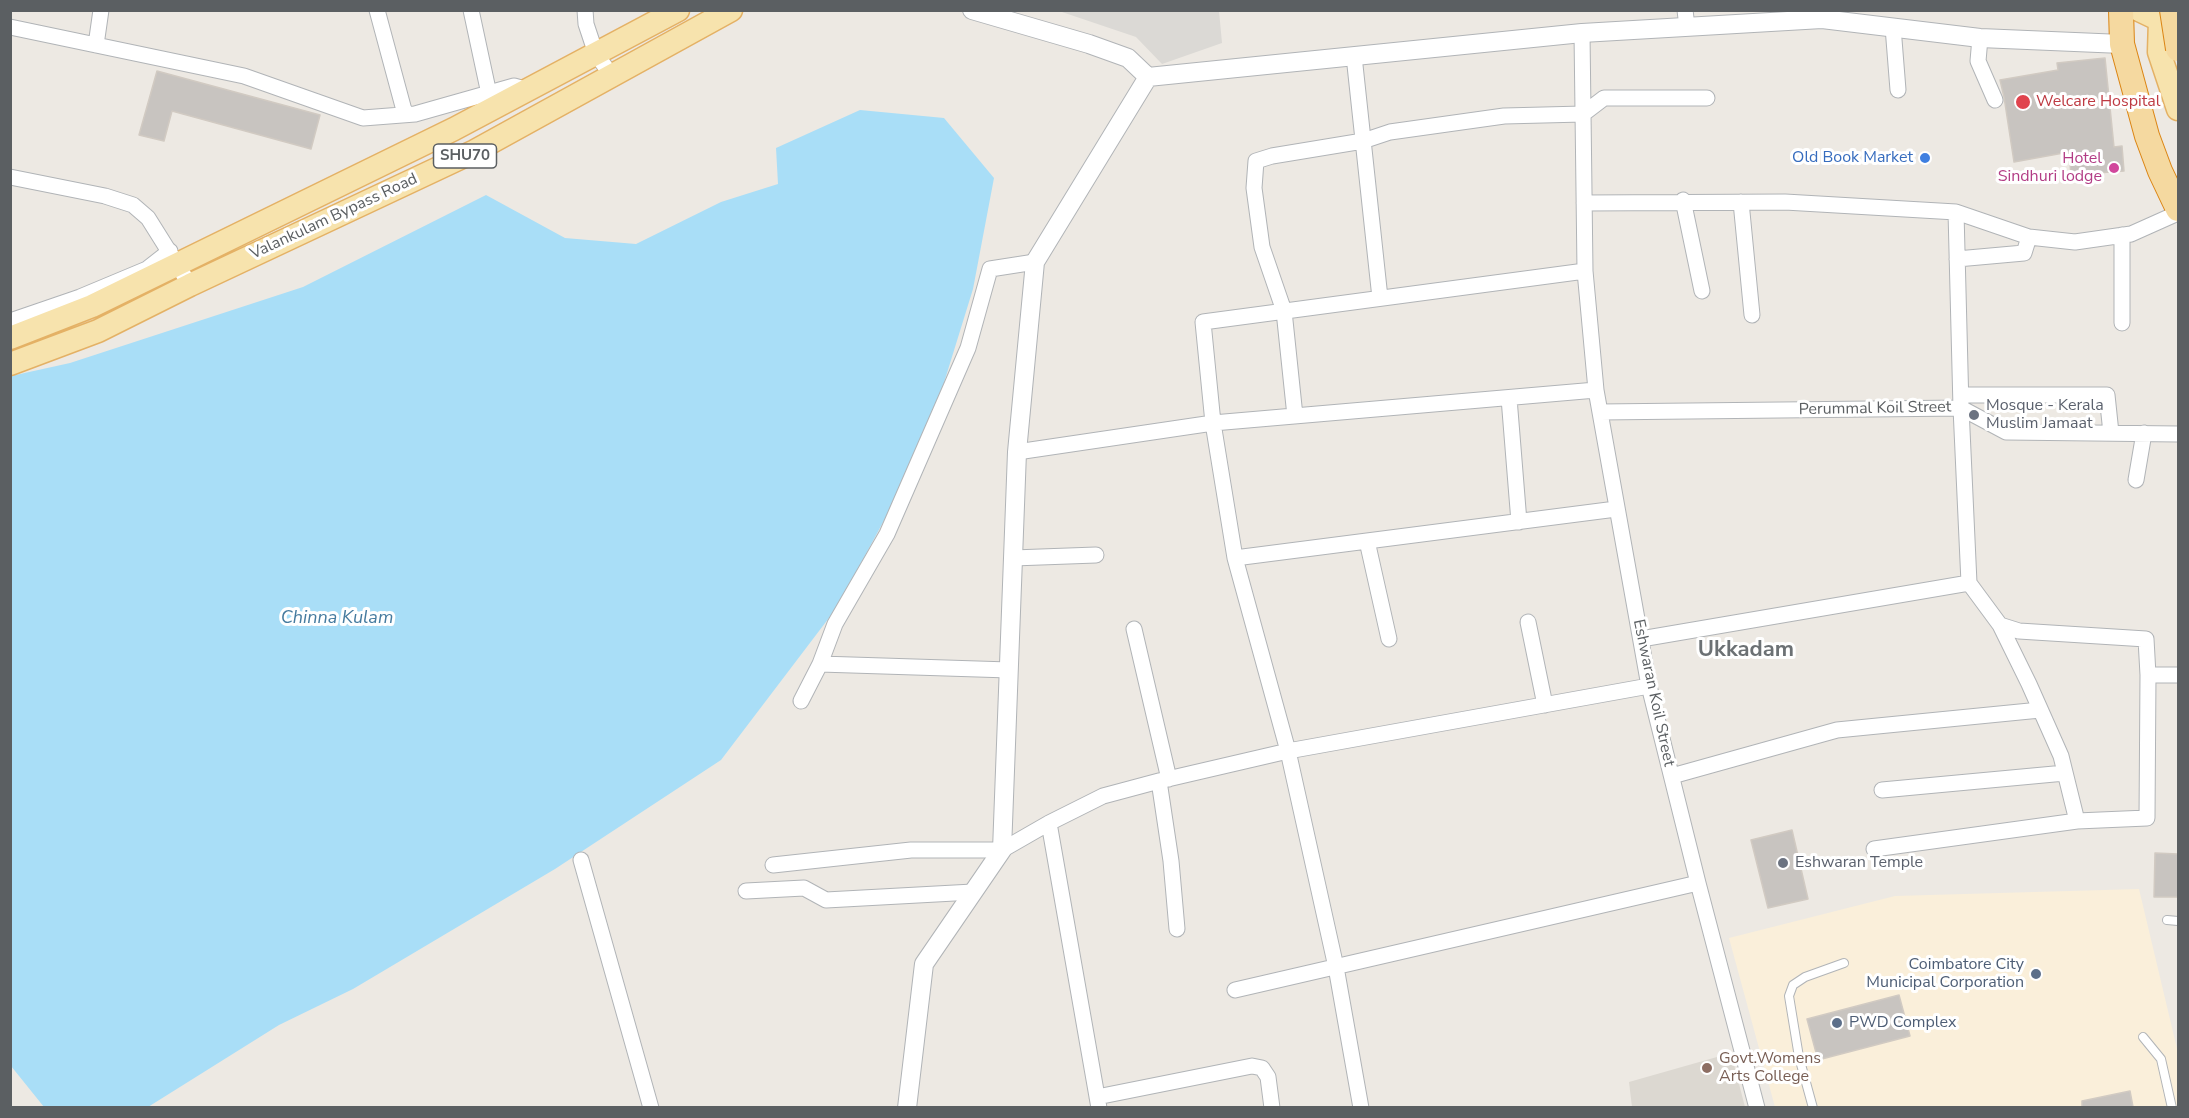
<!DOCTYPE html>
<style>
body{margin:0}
#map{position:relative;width:2189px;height:1118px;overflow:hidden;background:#ede9e3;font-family:"Nunito Sans",sans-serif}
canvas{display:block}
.frame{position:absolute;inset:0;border:12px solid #5b5f62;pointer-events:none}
</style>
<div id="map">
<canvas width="2189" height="1118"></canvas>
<div class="frame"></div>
</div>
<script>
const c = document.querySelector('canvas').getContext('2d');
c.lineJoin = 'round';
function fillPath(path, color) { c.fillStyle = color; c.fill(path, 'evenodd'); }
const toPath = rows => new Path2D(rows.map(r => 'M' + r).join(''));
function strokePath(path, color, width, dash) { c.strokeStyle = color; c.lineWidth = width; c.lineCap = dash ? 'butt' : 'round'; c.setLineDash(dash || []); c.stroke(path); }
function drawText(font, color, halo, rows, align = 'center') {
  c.font = font + ' "Nunito Sans",sans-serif'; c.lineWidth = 6; c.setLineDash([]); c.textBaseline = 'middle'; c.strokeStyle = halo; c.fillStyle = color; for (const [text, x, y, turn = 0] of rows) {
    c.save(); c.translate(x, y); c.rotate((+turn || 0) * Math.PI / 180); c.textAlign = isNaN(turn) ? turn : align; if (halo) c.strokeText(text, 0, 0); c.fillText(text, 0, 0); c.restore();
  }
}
fillPath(toPath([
 [2139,889,2178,1053,2178,1107,1775,1107,1729,938,1895,896]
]), '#faefda');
fillPath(toPath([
 [1059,11,1219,11,1222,43,1162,64,1136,37]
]), '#dbd9d5');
fillPath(toPath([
 [1731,1053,1745,1107,1632,1107,1629,1082]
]), '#dcd8d1');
fillPath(toPath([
 [860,110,944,118,994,178,973,289,925,444,838,606,721,760,555,869,353,989,279,1025,148,1107,44,1107,11,1066,11,376,70,363,303,287,486,195,565,238,636,244,721,202,778,184,776,148]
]), '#a9def7');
const building = toPath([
 [2105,58,2114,147,2122,146,2124,171,2071,175,2069,152,2014,162,2004,97,2000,80,2058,70,2057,63,2105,58],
 [157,71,320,115,311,149,172,111,164,141,139,135,157,71],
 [1792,830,1808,899,1768,908,1751,840,1792,830],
 [2155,853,2178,854,2178,897,2154,897,2155,853],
 [1899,995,1910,1036,1818,1060,1807,1019,1899,995],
 [2130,1091,2133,1107,2082,1107,2082,1101,2130,1091]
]);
fillPath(building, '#c8c4c0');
strokePath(building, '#d1cac2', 1.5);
const service = toPath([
 [2167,920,2178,921],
 [2143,1037,2161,1059,2172,1108],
 [1813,1108,1799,1057,1789,996,1793,985,1805,977,1844,963]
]);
const minor = toPath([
 [377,10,405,114],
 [471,10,489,94],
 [585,10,586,24,596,54,612,76],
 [1685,10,1687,27],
 [10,27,244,76,363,118,415,114,514,86,528,90],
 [1893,27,1898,90],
 [1582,33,1585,271,1596,390,1649,686,1698,883,1757,1108],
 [1980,38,1978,61,1995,100],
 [96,45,101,10],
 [1354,56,1380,298],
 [10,177,105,196,133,205,148,218,190,285],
 [1683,200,1702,291],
 [1741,202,1752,315],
 [1584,203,1785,202,1956,212],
 [1957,259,2024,253,2029,237],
 [10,321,80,297,147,269,170,251],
 [2122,323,2122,235],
 [1961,395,2107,395,2111,433],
 [1509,398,1519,522],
 [1600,412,1961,408,2006,432,2178,434],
 [1295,416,1284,311,1262,247,1254,188,1256,161,1272,156,1363,141,1390,132,1504,116,1583,114,1604,98,1707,98],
 [1017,452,1213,423,1596,390],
 [2136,480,2144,433],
 [1367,541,1389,639],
 [1013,558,1096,555],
 [1235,558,1616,509],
 [1528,622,1545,705],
 [2000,625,2019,631,2146,639,2148,675,2178,675],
 [1134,629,1169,779],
 [1641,639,1969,583],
 [820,664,1009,670],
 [801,701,820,664,835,624,887,534,968,348,990,269,1035,262],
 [1672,776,1837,730,2040,710],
 [1159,781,1171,861,1177,929],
 [1882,790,2065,773],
 [2077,821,2061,756,2029,684,2000,625,1969,583,1961,408,1956,212,2029,237,2075,242,2131,234,2178,213],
 [1049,823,1099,1108],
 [1874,849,2077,821,2147,818,2148,675],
 [581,860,651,1108],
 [773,865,911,850,1002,850,1049,823,1103,796,1159,781,1288,751,1649,686],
 [746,891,804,888,826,900,973,892],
 [1235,990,1698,883],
 [1097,1097,1252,1066,1262,1068,1268,1077,1272,1108],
 [1361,1108,1336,967,1288,751,1235,558,1213,423,1203,322,1585,271]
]);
const tertiary = toPath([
 [972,10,1089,44,1128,58,1148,77],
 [907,1108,924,964,1002,850,1017,452,1035,262,1148,77,1582,33,1822,19,1980,38,2122,44]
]);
const primary = toPath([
 [2139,10,2160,20,2174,20],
 [2160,20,2159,52,2178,109],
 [10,338,92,306,178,264,454,129,678,10],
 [10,364,98,331,190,285,475,151,731,10]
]);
const trunk = toPath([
 [2121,10,2122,44,2147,136,2160,171,2178,209]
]);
strokePath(service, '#b1b4b7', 10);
strokePath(minor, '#b1b4b7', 17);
strokePath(tertiary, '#b1b4b7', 20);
strokePath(primary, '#e4b165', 25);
strokePath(trunk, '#db8514', 26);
strokePath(service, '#fff', 8);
strokePath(minor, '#fff', 15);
strokePath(tertiary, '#fff', 18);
strokePath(primary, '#f7e3ad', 22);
strokePath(trunk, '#f5d9a0', 24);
const trunkBridge = toPath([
 [2172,10,2178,49]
]);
strokePath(trunkBridge, '#db8514', 26, []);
strokePath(trunkBridge, '#f5d9a0', 24);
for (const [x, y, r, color] of [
 [2023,102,8,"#e0444e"],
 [1925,158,6,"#3f7fe0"],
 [2114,168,6,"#d1479c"],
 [1974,415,6,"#6b7280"],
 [1783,863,6,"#6b7280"],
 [2036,974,6,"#5c6f8a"],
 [1837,1023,6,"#5c6f8a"],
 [1707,1068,6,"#8d6e63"]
]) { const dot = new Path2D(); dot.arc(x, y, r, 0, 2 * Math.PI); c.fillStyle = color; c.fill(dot); strokePath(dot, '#fff', 2); }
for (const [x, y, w] of [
 [465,156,63]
]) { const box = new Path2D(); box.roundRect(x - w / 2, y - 12, w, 24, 4.5); c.fillStyle = '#fff'; c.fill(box); strokePath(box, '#5b5f62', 1.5); }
drawText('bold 15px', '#5b5f62', null, [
 ["SHU70",465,156]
]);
drawText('16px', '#be3a42', '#fff', [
 ["Welcare Hospital",2036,102]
], 'left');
drawText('16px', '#366cbe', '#fff', [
 ["Old Book Market",1913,158]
], 'right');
drawText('16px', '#b23c85', '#fff', [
 ["Hotel",2102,159],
 ["Sindhuri lodge",2102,177]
], 'right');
drawText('16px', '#5b5f62', '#fff', [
 ["Valankulam Bypass Road",334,217,-25],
 ["Perummal Koil Street",1875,409,-1],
 ["Eshwaran Koil Street",1653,693,78]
]);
drawText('16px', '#5b616d', '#fff', [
 ["Mosque - Kerala",1986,406],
 ["Muslim Jamaat",1986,424],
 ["Eshwaran Temple",1795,863]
], 'left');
drawText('16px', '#4e5e75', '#fff', [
 ["Coimbatore City",2024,965],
 ["Municipal Corporation",2024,983],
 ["PWD Complex",1849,1023,"left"]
], 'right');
drawText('16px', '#785e54', '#fff', [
 ["Govt.Womens",1719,1059],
 ["Arts College",1719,1077]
], 'left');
drawText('italic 18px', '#457b9f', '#fff', [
 ["Chinna Kulam",337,619]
]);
drawText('bold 22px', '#6c7174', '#fff', [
 ["Ukkadam",1746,651]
]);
</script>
